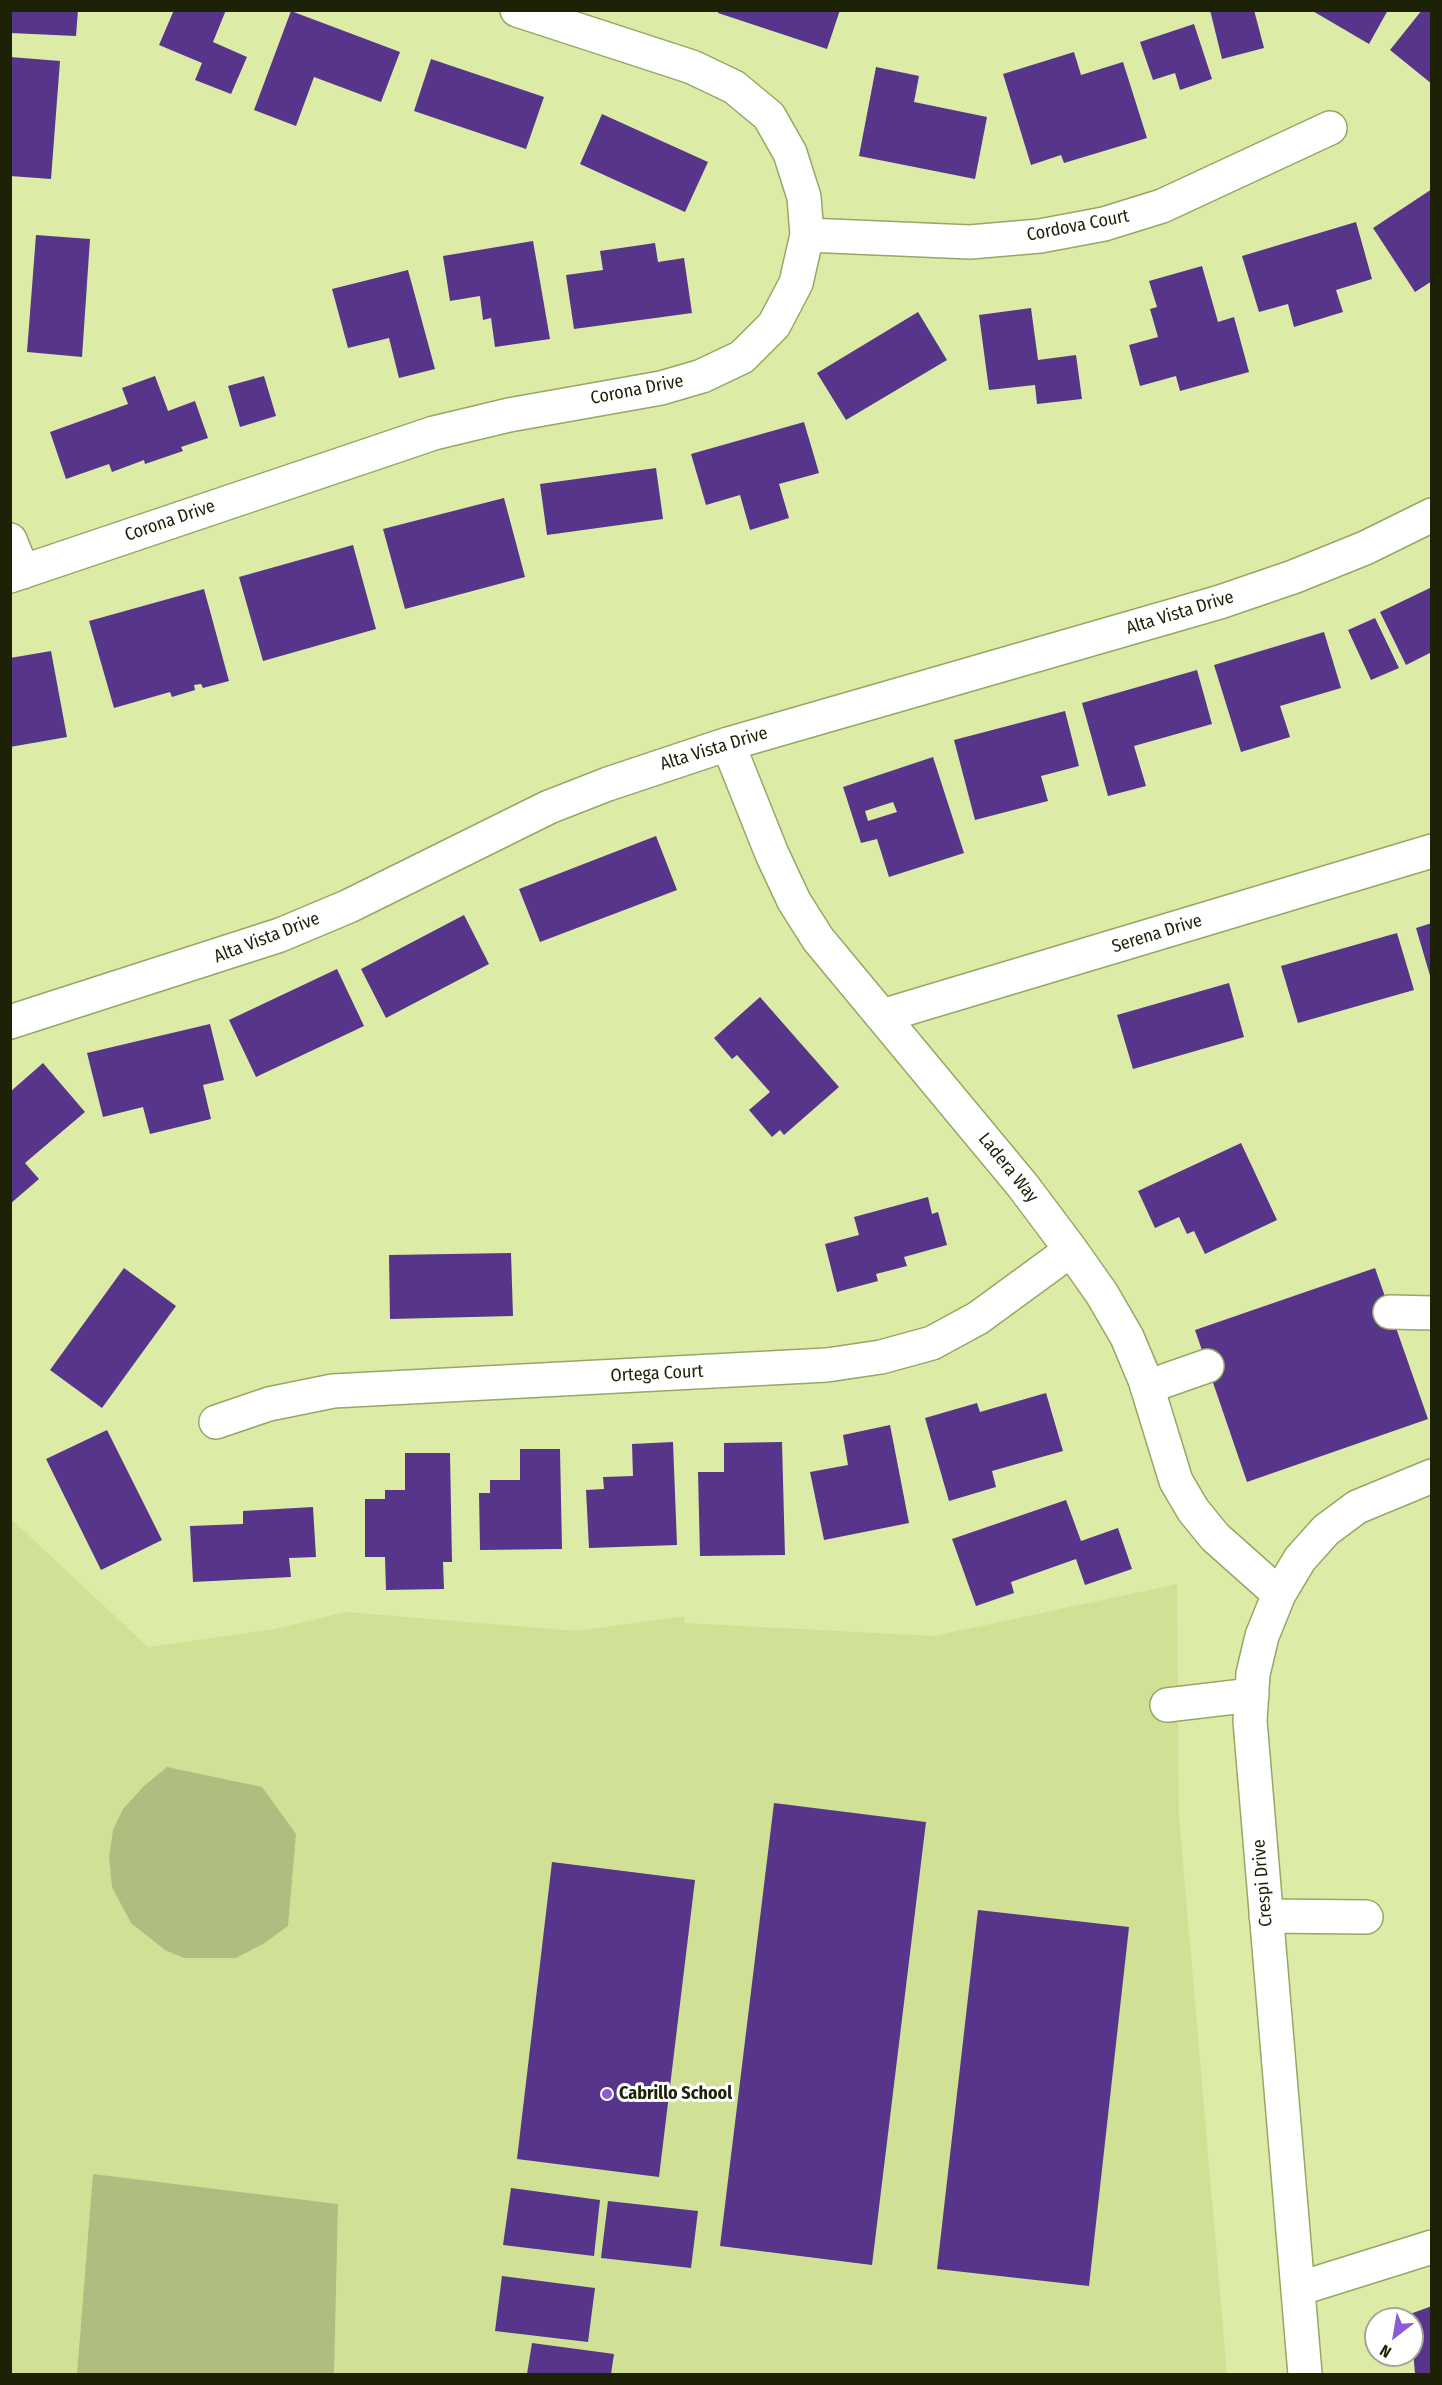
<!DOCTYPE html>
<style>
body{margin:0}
#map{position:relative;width:1442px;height:2385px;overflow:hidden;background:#dceca7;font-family:"Fira Sans Condensed",sans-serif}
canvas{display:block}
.frame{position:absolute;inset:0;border:12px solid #1d2207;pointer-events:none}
.north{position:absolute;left:1364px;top:2307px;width:60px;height:60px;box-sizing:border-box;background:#fff;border:2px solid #a5a79c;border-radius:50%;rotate:211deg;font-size:16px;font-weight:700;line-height:24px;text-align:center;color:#1d2207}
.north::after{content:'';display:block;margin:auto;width:21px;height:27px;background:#8b5cd5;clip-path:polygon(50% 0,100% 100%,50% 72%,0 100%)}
</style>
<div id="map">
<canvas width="1442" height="2385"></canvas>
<div class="frame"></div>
<div class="north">N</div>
</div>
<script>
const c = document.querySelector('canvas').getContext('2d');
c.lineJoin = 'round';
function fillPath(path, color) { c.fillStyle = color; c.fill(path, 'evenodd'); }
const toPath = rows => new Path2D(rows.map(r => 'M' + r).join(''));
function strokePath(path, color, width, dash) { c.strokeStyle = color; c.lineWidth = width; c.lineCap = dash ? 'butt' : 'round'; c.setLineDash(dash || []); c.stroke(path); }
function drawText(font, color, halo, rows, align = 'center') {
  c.font = font + ' "Fira Sans Condensed",sans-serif'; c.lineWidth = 6; c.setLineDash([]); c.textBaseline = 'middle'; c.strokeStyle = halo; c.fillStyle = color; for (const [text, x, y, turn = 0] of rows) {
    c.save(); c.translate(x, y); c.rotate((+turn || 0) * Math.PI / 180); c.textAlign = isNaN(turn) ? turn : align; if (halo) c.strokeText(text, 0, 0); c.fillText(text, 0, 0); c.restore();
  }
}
fillPath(toPath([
 [10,1518,148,1647,275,1629,346,1612,577,1631,684,1616,685,1623,934,1636,1177,1584,1179,1816,1227,2374,11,2374]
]), '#d0e195');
fillPath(toPath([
 [167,1767,262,1787,296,1834,288,1926,263,1944,236,1958,184,1958,165,1950,131,1923,112,1887,109,1857,113,1830,123,1809,144,1786],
 [93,2174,338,2204,334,2374,77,2374]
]), '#b0bd81');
fillPath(toPath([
 [10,10,78,10,76,36,10,33],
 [174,10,226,10,213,42,247,57,231,94,195,80,202,63,159,45],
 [719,10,840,10,827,49,718,13],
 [1210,10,1254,10,1264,48,1222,59],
 [1311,10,1388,10,1369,44],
 [1422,10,1432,10,1432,84,1390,50],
 [291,11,400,52,381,102,314,77,296,126,254,110],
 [1194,24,1212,79,1180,90,1175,73,1153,80,1140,42],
 [1074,52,1081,75,1123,62,1147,138,1064,163,1061,155,1031,165,1003,74],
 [10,57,60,61,51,179,10,176],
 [431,59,544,97,526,149,414,111],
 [876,67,919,76,914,102,987,117,975,179,859,156],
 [602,114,708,162,685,212,580,164],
 [1432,189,1432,281,1415,292,1373,228],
 [1356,222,1372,279,1336,290,1343,312,1294,327,1288,304,1259,312,1242,256],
 [36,235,90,239,82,357,27,352],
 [533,241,550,339,495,347,491,318,483,320,480,296,450,301,443,256],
 [655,243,658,262,684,258,692,313,574,329,566,275,603,270,600,251],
 [1202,266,1218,322,1234,317,1249,372,1180,391,1176,376,1140,386,1129,345,1158,337,1150,309,1157,307,1149,281],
 [408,270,435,369,399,378,389,338,348,348,332,289],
 [1031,308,1038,360,1076,355,1082,399,1037,404,1035,385,989,390,979,315],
 [918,312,947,360,846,420,817,373],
 [155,376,168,411,195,401,208,438,181,447,183,451,145,464,144,460,112,472,109,464,66,479,50,432,128,404,122,388],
 [264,376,276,416,240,427,228,386],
 [804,422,819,473,779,484,789,518,750,530,740,495,706,505,691,454],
 [656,468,663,519,547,535,540,484],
 [504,498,525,577,405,609,383,529],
 [353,545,376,629,263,661,239,577],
 [1432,587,1432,652,1406,665,1380,612],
 [204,589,229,681,203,688,201,684,194,685,195,690,172,697,170,692,114,708,89,621],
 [1375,618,1399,668,1371,680,1348,630],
 [1324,632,1341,688,1280,706,1290,737,1241,752,1214,665],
 [51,651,67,737,10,747,10,658],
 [1197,670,1212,724,1134,746,1146,786,1108,796,1082,703],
 [1065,711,1079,766,1041,776,1048,801,975,820,954,740],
 [933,757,964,853,889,877,877,839,861,843,843,787],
 [893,802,897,812,868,821,865,811],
 [656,836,677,890,540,942,519,889],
 [464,915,489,964,386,1018,361,969],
 [1432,923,1432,979,1431,979,1416,928],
 [1397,933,1414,990,1298,1023,1281,966],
 [337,969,364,1026,256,1077,229,1020],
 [1229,983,1244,1037,1133,1069,1117,1015],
 [760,997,839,1087,784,1135,780,1130,772,1137,749,1110,770,1092,737,1055,732,1059,714,1038],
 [210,1024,224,1080,203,1085,211,1119,150,1134,143,1107,103,1117,87,1053],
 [43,1063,85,1112,25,1163,39,1179,10,1204,10,1092],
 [1241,1143,1277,1220,1205,1254,1194,1231,1187,1234,1179,1217,1155,1228,1138,1191],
 [928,1197,932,1214,938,1212,947,1245,904,1257,907,1266,876,1274,878,1281,837,1292,825,1244,859,1235,854,1217],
 [511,1253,513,1316,390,1319,389,1255],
 [124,1268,176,1306,102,1408,50,1370],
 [1375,1268,1428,1419,1247,1482,1195,1330],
 [1046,1393,1063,1451,992,1471,996,1487,949,1501,925,1418,977,1403,980,1412],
 [890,1425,909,1523,824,1540,810,1472,848,1465,843,1435],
 [107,1430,162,1540,101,1570,46,1459],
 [673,1442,677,1545,589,1548,586,1490,604,1489,603,1477,633,1476,632,1444],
 [782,1442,785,1555,700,1556,698,1472,724,1472,724,1443],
 [520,1449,560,1449,562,1549,480,1550,479,1493,490,1493,490,1480,520,1480],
 [405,1453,450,1453,452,1562,443,1562,444,1589,386,1590,385,1557,365,1557,365,1499,385,1499,385,1490,405,1490],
 [1066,1500,1081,1541,1118,1528,1132,1569,1085,1585,1076,1559,1011,1582,1014,1593,976,1606,952,1539],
 [313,1507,316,1557,289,1558,291,1577,193,1582,190,1526,243,1524,243,1511],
 [774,1803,926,1822,872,2265,720,2246],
 [552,1862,695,1880,659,2177,517,2159],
 [978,1910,1129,1927,1089,2286,937,2269],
 [511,2188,600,2200,594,2256,503,2245],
 [608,2201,698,2211,691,2268,601,2258],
 [502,2276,595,2288,588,2342,495,2331],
 [1432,2306,1432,2374,1415,2374,1410,2314],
 [532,2343,614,2354,611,2374,527,2374]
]), '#57358a');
const minor = toPath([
 [807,235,970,242,1040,236,1104,224,1162,206,1330,128],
 [10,540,23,572],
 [10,576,434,433,509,415,661,388,702,376,742,357,774,325,796,283,807,235,804,197,790,153,769,116,734,87,692,67,517,10],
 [728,744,772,854,794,901,818,939,1023,1186,1071,1250,1102,1294,1127,1337,1145,1380,1176,1481,1193,1510,1215,1537,1279,1594],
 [882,1016,1432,851],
 [10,1022,280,935,349,906,549,807,608,784,728,744,1220,602,1293,577,1365,548,1432,515],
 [1390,1312,1432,1313],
 [1147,1387,1207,1366],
 [216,1422,269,1404,333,1391,827,1365,881,1357,932,1343,978,1318,1071,1250],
 [1167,1705,1252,1695],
 [1266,1916,1366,1917],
 [1298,2289,1432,2247],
 [1305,2374,1250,1721,1253,1674,1262,1636,1279,1594,1300,1559,1326,1530,1357,1507,1432,1476]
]);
strokePath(minor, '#98a665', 36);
strokePath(minor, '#fff', 33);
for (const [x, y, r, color] of [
 [607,2094,6,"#8b5cd5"]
]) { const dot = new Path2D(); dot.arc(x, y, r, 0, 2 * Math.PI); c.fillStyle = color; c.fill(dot); strokePath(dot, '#fff', 2); }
drawText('18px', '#1d2207', '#fff', [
 ["Cordova Court",1078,226,-11],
 ["Corona Drive",637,390,-11],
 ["Corona Drive",170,521,-19],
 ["Alta Vista Drive",1180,613,-17],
 ["Alta Vista Drive",714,749,-17],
 ["Serena Drive",1157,934,-17],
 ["Alta Vista Drive",267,938,-21],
 ["Ladera Way",1008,1168,51],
 ["Ortega Court",657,1374,-3],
 ["Crespi Drive",1263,1883,-95]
]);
drawText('bold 18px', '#1d2207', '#fff', [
 ["Cabrillo School",619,2094]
], 'left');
</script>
